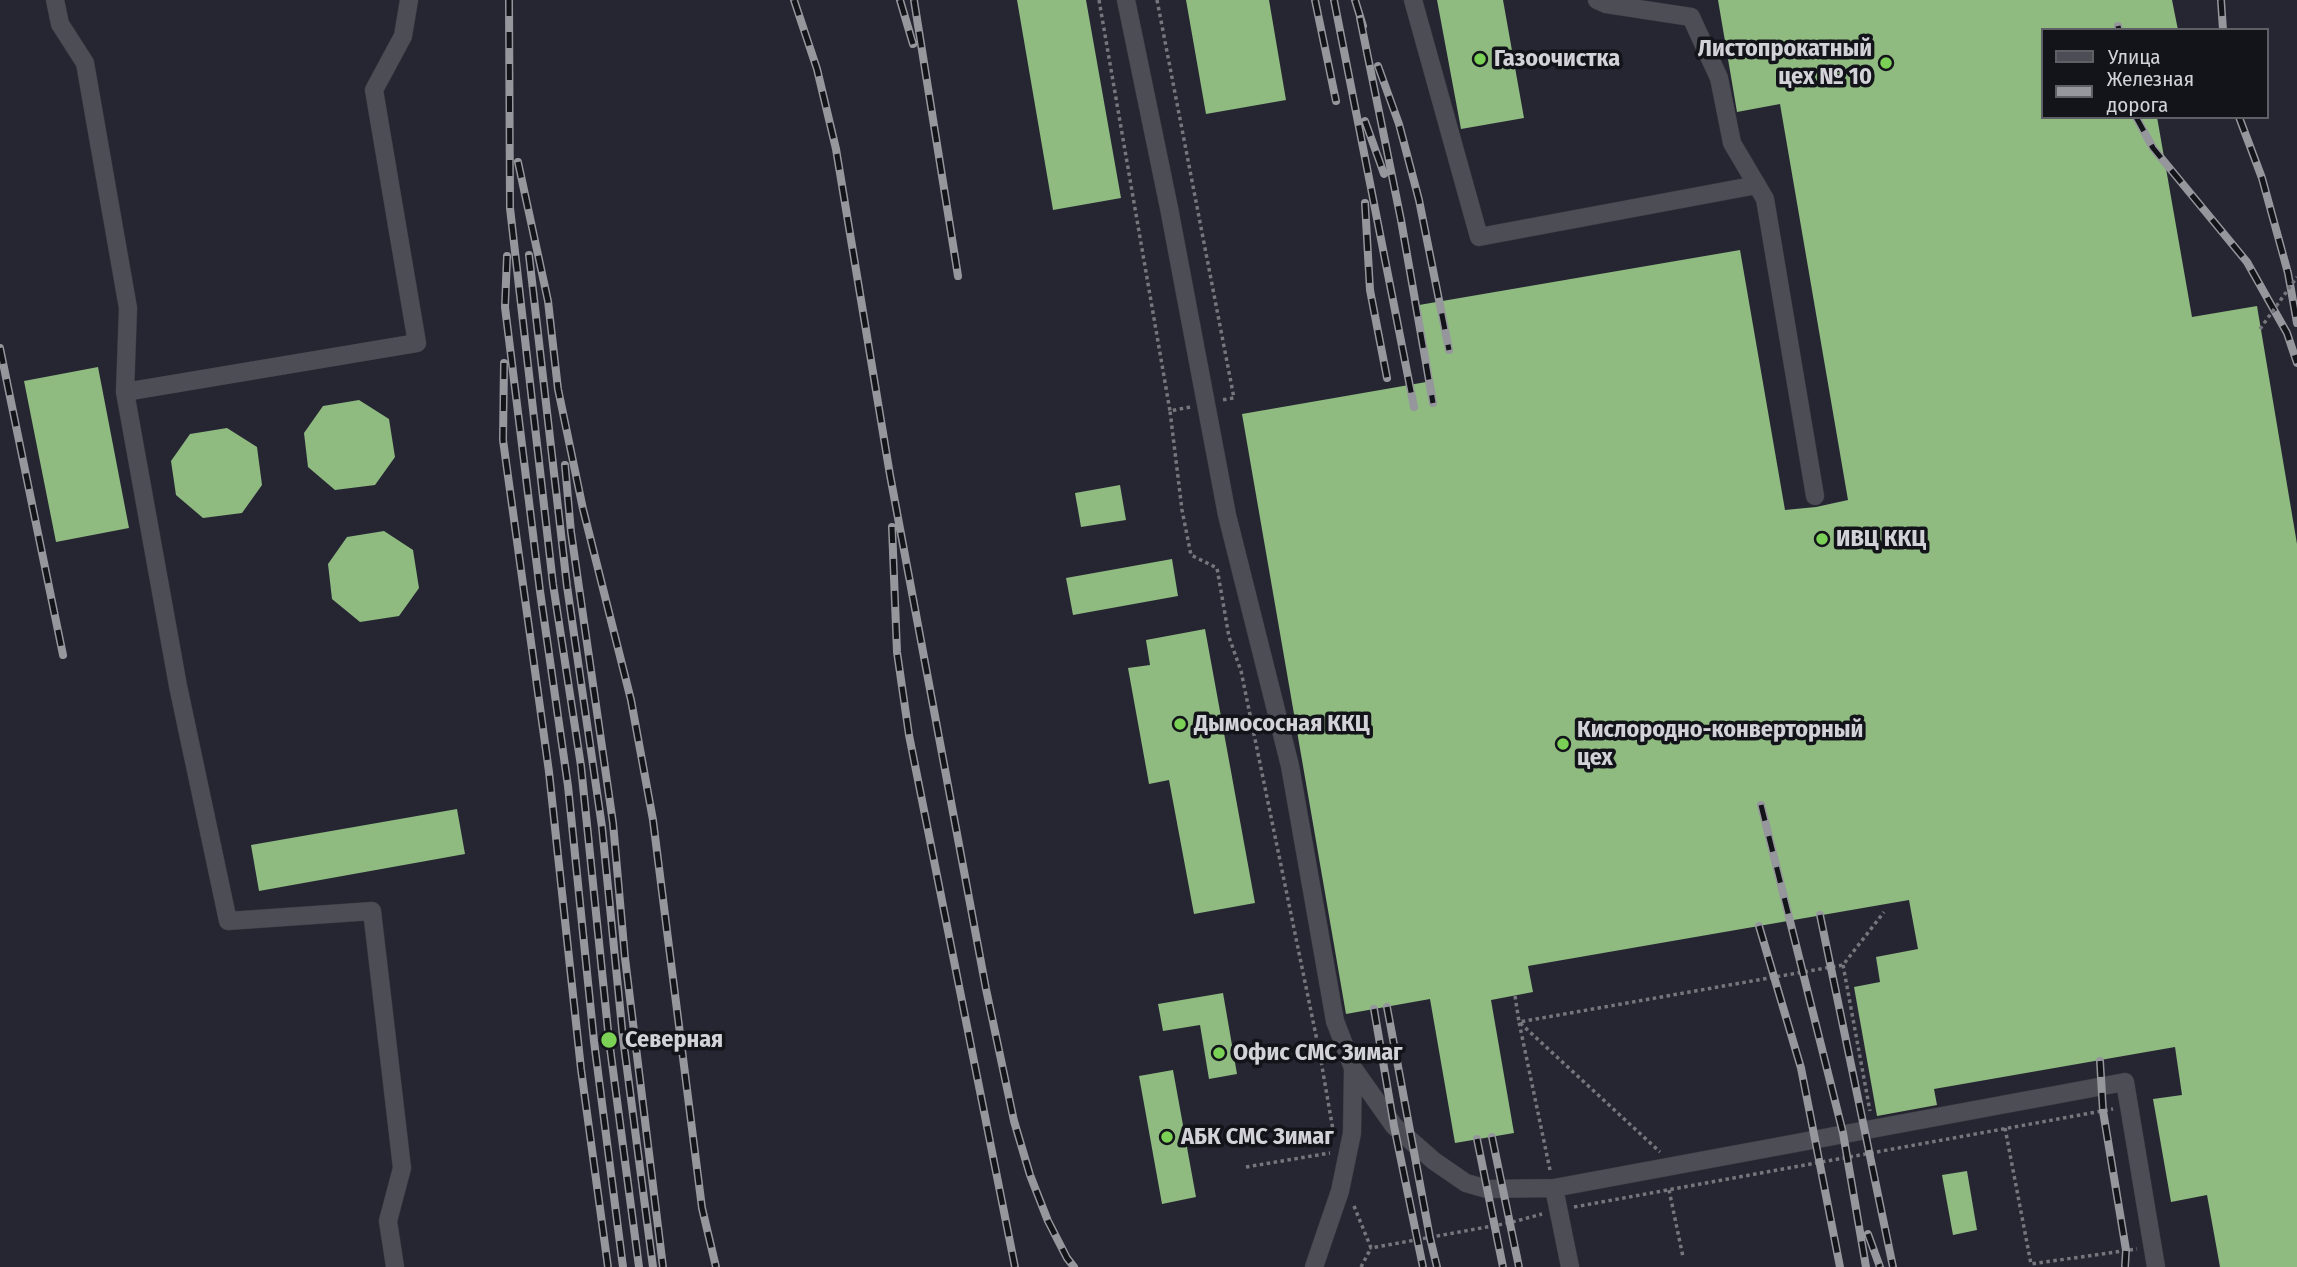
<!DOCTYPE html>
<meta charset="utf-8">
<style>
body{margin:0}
#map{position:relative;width:2297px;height:1267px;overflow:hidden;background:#1c1c24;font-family:"Fira Sans Condensed",sans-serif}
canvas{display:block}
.legend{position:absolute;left:2041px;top:28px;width:228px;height:91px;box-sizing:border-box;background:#13131a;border:2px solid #5f5f66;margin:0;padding:9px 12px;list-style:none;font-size:21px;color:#d2d2d8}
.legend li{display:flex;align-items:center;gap:14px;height:35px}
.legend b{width:35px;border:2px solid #5f5f66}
</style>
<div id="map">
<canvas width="2297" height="1267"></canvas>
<ul class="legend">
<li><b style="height:9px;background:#4c4d55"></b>Улица</li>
<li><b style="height:9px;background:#96969d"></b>Железная дорога</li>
</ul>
</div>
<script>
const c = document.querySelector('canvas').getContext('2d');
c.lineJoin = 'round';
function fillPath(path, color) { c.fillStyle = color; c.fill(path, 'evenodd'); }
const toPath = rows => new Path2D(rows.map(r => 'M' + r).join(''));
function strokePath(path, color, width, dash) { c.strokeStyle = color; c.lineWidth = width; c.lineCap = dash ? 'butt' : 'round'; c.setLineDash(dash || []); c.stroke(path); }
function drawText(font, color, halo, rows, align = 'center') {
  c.font = font + ' "Fira Sans Condensed",sans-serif'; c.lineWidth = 7; c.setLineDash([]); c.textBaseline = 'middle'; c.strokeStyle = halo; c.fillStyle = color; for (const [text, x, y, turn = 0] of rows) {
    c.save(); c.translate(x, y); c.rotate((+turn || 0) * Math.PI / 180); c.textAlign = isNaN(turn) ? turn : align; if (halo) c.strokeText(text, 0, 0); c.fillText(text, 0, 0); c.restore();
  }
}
fillPath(toPath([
 [0,0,2297,0,2297,1267,0,1267],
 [2043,30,2267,30,2267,117,2043,117]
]), '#262633');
fillPath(toPath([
 [1017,0,1086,0,1121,198,1053,210],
 [1186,0,1269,0,1286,100,1206,114],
 [1437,0,1503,0,1524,118,1461,129],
 [1718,0,2172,0,2178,30,2043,30,2043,117,2157,117,2192,317,2257,306,2297,544,2297,1267,2220,1267,2207,1195,2171,1202,2153,1099,2182,1095,2175,1047,1934,1089,1937,1105,1877,1116,1854,987,1880,982,1876,957,1918,949,1909,900,1528,966,1533,992,1491,1000,1514,1133,1455,1143,1430,999,1346,1014,1242,414,1432,381,1419,305,1740,250,1785,510,1816,507,1848,500,1780,104,1737,112],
 [98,367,129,528,56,542,24,381],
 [359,400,389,419,395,457,375,485,335,490,308,467,304,433,323,406],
 [227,428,257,447,262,485,242,513,203,518,176,495,171,461,190,434],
 [1120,485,1126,520,1081,527,1075,493],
 [384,531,413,550,419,588,399,616,360,622,332,599,328,564,347,537],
 [1172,559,1178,596,1073,615,1066,578],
 [1205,629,1255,903,1194,914,1169,780,1149,784,1128,668,1150,665,1146,640],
 [457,809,465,854,259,891,251,845],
 [1223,993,1237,1074,1209,1079,1200,1025,1163,1031,1158,1004],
 [1173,1070,1196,1197,1162,1204,1139,1076],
 [1967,1171,1977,1230,1953,1235,1942,1175]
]), '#8fba80');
const minor = toPath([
 [55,0,60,24,85,63,128,308,125,392,417,343,374,90,403,36,409,0],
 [1126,0,1169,208,1227,515,1290,766,1335,1021,1353,1068,1394,1126,1434,1161,1466,1183,1487,1189,1554,1188],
 [1413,0,1479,237,1757,185],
 [1597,0,1606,4,1691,17,1719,78,1732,143,1765,199,1815,496],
 [125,392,178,686,228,921,372,911,402,1168,388,1221,395,1267],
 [1314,1267,1340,1191,1352,1133,1353,1068],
 [1570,1267,1554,1188,2125,1082,2156,1267]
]);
strokePath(minor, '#38383e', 19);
strokePath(toPath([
 [1099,0,1170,411],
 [1157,0,1234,398,1221,400],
 [1190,407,1170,411,1182,510,1191,555,1217,568,1229,637,1241,671,1320,1055,1333,1130],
 [1843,965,1870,1111],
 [1515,996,1519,1022,1660,1152],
 [2005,1128,2031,1264,2137,1249],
 [1246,1167,1330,1153],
 [1550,1170,1519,1022,1843,965,1884,912],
 [1669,1190,1683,1257],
 [1354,1206,1371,1248,1509,1223,1542,1214],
 [1574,1207,2113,1109],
 [1361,1267,1371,1248]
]), '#76767d', 3.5, [3.5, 3.5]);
strokePath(minor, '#4c4d55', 18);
const rail = toPath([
 [509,0,510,208,553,584,581,766,609,1040,639,1267],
 [794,0,817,69,836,149,890,475,986,989,1014,1121,1030,1175,1048,1221,1067,1258,1074,1267],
 [900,0,913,44],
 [914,0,958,276],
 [1315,0,1336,101],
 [1334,0,1414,407],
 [1355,0,1363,26],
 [2221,0,2223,30],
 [1360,18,1401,220,1433,403],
 [2118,26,2119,30],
 [1378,66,1399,124,1419,200,1449,350],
 [2136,117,2153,148,2247,262,2287,333,2297,363],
 [2239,117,2262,178,2288,273,2297,323],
 [1365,121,1384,174],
 [518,162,548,301,558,389,583,509,631,700,653,820,702,1208,716,1267],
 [1365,203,1370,290,1387,378],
 [529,255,567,586,602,827,623,1038,653,1267],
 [507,256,505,307,540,591,568,786,594,1041,623,1267],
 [0,348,63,655],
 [504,363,503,440,549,772,581,1069,608,1267],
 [565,465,571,532,613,823,625,958,663,1267],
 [892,527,897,652,909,735,1015,1267],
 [1761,805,1843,1133,1866,1267],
 [1820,915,1893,1267],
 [1759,926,1801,1068,1840,1267],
 [1387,1007,1430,1238,1437,1267],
 [1374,1009,1394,1126,1423,1267],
 [2100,1061,2103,1111,2126,1250,2125,1267],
 [1492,1137,1519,1267],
 [1477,1139,1503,1267],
 [1868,1234,1880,1267]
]);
strokePath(rail, '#96969d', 8);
strokePath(rail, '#13131a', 5, [16]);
strokePath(toPath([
 [2260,329,2297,277]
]), '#76767d', 3.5, [3.5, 3.5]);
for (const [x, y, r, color] of [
 [1480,59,7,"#7ad156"],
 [1886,63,7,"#7ad156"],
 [1822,539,7,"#7ad156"],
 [1180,724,7,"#7ad156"],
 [1563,744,7,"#7ad156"],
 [609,1040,9,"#7ad156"],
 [1219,1053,7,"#7ad156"],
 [1167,1137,7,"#7ad156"]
]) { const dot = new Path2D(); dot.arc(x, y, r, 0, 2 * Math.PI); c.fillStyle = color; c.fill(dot); strokePath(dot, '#13131a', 2.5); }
drawText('bold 24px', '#d2d2d8', '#13131a', [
 ["Листопрокатный",1872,49,"right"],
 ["цех № 10",1872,77,"right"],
 ["Газоочистка",1494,59],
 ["ИВЦ ККЦ",1836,539],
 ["Дымососная ККЦ",1194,724],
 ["Кислородно-конверторный",1577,730],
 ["цех",1577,758],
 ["Северная",625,1040],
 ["Офис СМС Зимаг",1233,1053],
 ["АБК СМС Зимаг",1181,1137]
], 'left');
</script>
